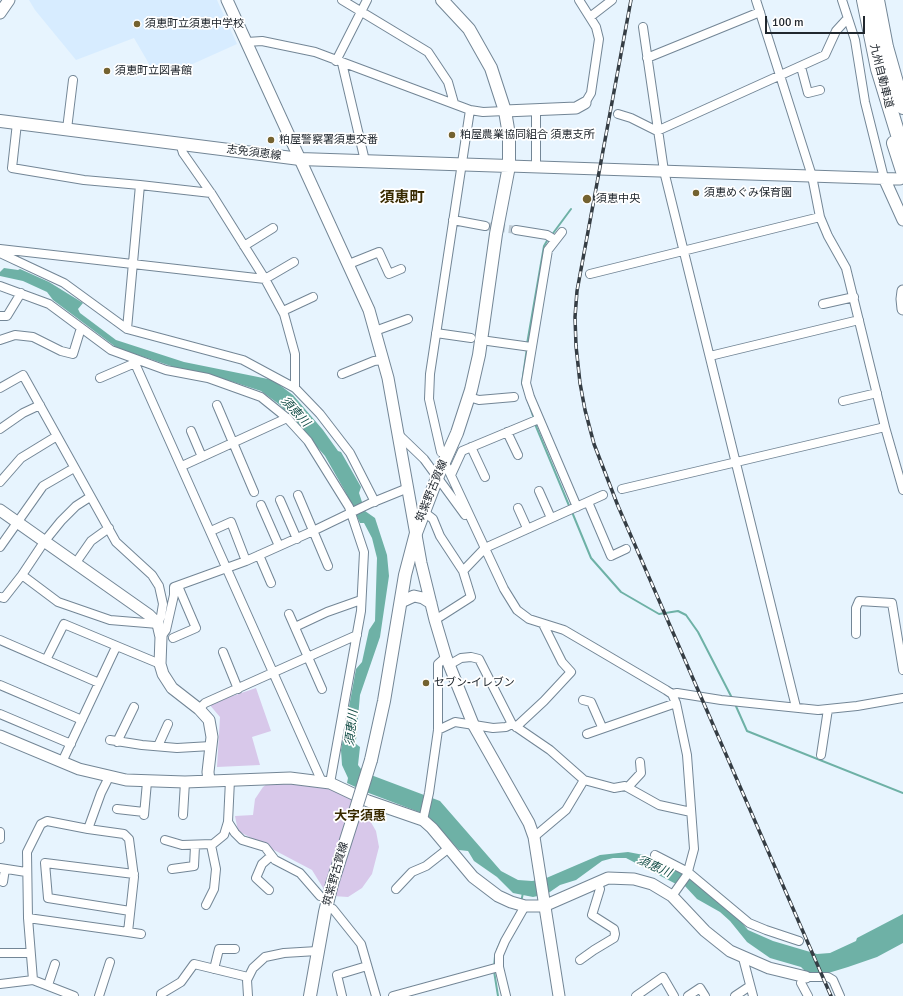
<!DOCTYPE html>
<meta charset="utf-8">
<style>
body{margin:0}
#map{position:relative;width:903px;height:996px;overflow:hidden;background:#e7f4fe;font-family:Signika,sans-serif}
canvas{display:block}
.scale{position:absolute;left:765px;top:16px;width:100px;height:18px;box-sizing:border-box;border:2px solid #20272e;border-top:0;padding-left:5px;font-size:12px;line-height:14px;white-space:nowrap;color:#20272e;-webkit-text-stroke:3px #fff;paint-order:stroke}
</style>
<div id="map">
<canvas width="903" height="996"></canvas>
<div class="scale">100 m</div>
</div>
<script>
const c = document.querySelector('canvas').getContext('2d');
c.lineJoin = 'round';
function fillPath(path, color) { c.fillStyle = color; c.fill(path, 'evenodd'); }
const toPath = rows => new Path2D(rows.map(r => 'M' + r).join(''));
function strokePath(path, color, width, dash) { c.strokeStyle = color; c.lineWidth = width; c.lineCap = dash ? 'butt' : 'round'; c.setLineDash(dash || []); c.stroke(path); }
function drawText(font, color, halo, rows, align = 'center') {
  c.font = font + ' Signika,"Noto Sans JP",sans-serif'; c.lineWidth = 3.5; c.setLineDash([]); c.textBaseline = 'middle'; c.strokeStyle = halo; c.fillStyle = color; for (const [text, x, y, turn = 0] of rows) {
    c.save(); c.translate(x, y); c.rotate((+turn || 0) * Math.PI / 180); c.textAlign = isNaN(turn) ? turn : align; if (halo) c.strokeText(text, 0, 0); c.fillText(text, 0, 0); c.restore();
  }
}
fillPath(toPath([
 [29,0,217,0,237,44,168,75,152,69,134,38,76,60,35,10]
]), '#d7ecff');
fillPath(toPath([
 [256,688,271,731,252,737,260,765,217,767,220,717,209,704],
 [293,780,343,791,358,800,376,831,379,847,372,874,362,888,348,897,333,896,325,891,312,870,238,831,235,816,253,815,255,799,263,787,270,782]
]), '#d8c8ea');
fillPath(toPath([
 [4,268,18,270,20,269,49,282,83,303,78,309,80,313,116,340,184,362,273,380,293,395,323,430,338,451,341,452,361,487,359,493,365,511,375,518,387,555,389,576,380,637,360,695,356,740,356,744,360,747,358,765,361,769,371,775,440,801,501,871,518,880,532,881,544,879,600,855,628,852,649,856,669,864,690,878,738,918,748,930,773,941,817,954,830,953,856,941,857,938,903,914,903,943,877,957,848,967,825,974,807,973,801,967,770,958,747,942,730,921,720,912,697,899,684,885,678,885,626,858,613,858,602,861,576,880,560,885,547,894,533,897,513,893,497,877,474,861,468,851,459,850,427,815,366,792,347,783,348,778,342,765,341,750,356,669,362,662,369,630,375,621,377,558,372,538,364,523,360,523,346,493,325,456,280,405,261,391,230,381,183,370,117,348,53,300,47,292,23,281,0,276,0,272]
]), '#6eb1a6');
strokePath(toPath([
 [551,236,571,209],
 [527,344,544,246,548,239],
 [527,348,522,383,534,419],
 [535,424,570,508],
 [572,512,591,558,621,592,659,614,678,611,686,615,698,632,732,698],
 [735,704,747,731,903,793],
 [521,902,523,893],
 [497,950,502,939],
 [494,967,495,956],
 [494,971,498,996]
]), '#6eb1a6', 2);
strokePath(toPath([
 [485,226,516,230]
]), '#bfcbd4', 8, [8, 4]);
const street = toPath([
 [342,0,428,52,448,82,454,103],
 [579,0,596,27,599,39,591,93,585,103],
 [756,0,812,176,820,217,828,236,846,268,885,427,903,490],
 [842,0,855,40,865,102,884,178],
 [590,17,612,0],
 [643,27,664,171,796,707],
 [247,42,262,41,315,52,470,110,483,112,505,111],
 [647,58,760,12],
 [336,61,367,0],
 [342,63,365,161],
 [801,67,808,93,820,90],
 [618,114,631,118,657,131,825,55,836,31,847,19],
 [17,123,12,168,84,180,140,185],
 [67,129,73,80],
 [180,143,183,153,211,193,265,279,284,314,295,354,295,388],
 [536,167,536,110],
 [453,220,485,226],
 [516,230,547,235,555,240],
 [562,232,548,250,526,383,530,397,577,507],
 [244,246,273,228],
 [0,249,265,279,294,262],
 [0,253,64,283,127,329,243,360,295,388,320,414,350,453,375,502],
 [349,264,379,252,389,274,401,269],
 [590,274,820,217],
 [0,286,49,304,111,350,166,370,208,378,261,397,287,418,308,441,349,507,364,552,361,611,330,783],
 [823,304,854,297],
 [283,311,313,297],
 [0,316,7,316,21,293],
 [127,329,140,185,211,193],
 [375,331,408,319],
 [436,333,471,338],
 [0,340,15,335,33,337,61,351,73,354,81,328],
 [488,341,531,347],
 [710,356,859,320],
 [133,359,322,782],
 [342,374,374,361,384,360],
 [100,378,135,363],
 [0,388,23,375,116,542,152,575,159,586,163,604,161,616,158,624,110,620,58,602,22,575],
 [469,397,479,400,514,397],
 [843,401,877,393],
 [217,405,254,492],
 [0,429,23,413,40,405],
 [191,431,202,457],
 [507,432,518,455],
 [398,434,424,459,465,515],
 [471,447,485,477],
 [441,452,429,399,430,374,470,110],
 [182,466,287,418],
 [447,467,504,589,517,610,529,619,564,630,593,647,666,690,672,694,676,703,687,755,694,849,687,875,672,896],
 [451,475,462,451,539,419],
 [0,482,21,458,57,436],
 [622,489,885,427],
 [539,491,551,518],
 [298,495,328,566],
 [280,500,297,539],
 [588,502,611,556,626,549],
 [261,505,279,546],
 [518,508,527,528],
 [424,512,433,519,440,536,463,571,485,548,603,495],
 [211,531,231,522,246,561],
 [0,547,43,486,74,468],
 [259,555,271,583],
 [75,564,91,541,109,528],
 [0,597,4,598,22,575,44,542,61,521,76,506,90,497],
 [289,614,322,689],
 [435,620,471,597,463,571],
 [295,627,327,612,361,600],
 [856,634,856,608,859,601,892,603,903,670],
 [161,637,166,630,174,595,174,587,246,561,313,531,371,503,408,488],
 [173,638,196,628,178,586],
 [0,640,99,683],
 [223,652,238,689],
 [46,660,64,624,160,664],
 [449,665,461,658,471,657,479,659,512,724,550,750,584,780,614,788,625,786,659,805,691,812],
 [0,685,82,720],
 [672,694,677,693,721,700,818,710,857,706,903,698],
 [583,700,591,702,602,727],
 [199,709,205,703,357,635],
 [0,714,71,744],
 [516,727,544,701,571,672,562,662,543,624],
 [438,730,455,722,493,728,506,727,512,724],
 [587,734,676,703],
 [110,740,142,745,177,748,211,746],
 [117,742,134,707],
 [158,746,168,724],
 [821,755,828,709],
 [62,762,116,647],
 [230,780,228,822,235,833,242,840,265,847,275,860,300,873,320,896],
 [628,787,641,773,640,762],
 [117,809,144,812],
 [144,815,147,782],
 [183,815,185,782],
 [423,820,429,793,438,730,438,664,446,657],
 [0,832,0,839],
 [534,837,566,810,584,780],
 [165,840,182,845,213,844,224,835,228,822],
 [655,855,688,872,749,923,766,930,799,941],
 [0,868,26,872],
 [172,869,194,866,195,846],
 [3,882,5,869],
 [396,889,412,872,426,866,449,848],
 [269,890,256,878,262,864,271,856],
 [206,905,214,889,216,869,211,845],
 [333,909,361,944,376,996],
 [130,911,48,898,45,863,134,874],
 [28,918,128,932,134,877,129,839,124,834,88,829],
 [128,932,141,934],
 [0,953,30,953],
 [743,958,753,996],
 [580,960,594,950,614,938,615,934,614,929,592,915,600,889,597,882],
 [214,969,219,949,235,949],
 [806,977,828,977,833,980,840,996],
 [33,980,28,918,27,852,41,824,47,821,88,829,101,793,109,777],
 [801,983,808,996],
 [0,984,33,980,74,996],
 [48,985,55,964],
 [99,996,110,962],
 [161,996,161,994,181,982,194,964,248,977],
 [248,996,247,980,253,968,265,957,284,953,317,951],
 [342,996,337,975,367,966],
 [393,996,499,967],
 [506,996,499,967,499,955,505,941,525,906],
 [636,996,663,977,674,996],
 [688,996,700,988,705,996],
 [735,996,750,986]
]);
const secondary = toPath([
 [227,0,369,310,388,378,421,563,435,620,446,657,473,724,529,823,534,837,559,996],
 [0,13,9,0],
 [505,111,576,108,585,103],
 [509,166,900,179],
 [884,178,903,220],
 [903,291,902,299,903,309],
 [0,510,149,615,158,624,161,637,160,664,163,674,172,688,199,709,209,720,212,737,208,772,209,781],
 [401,602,414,596,423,598,431,603],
 [0,736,79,769,126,780,185,782,290,778,330,783,368,801,423,820,432,828,473,877,498,896,511,902,525,906,544,906,608,878,634,879,652,884,672,896,705,931,730,951,769,968,806,977]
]);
const primary = toPath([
 [0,121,300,159,509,166],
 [371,760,384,701,405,575,416,533,437,478,457,433,471,390,479,355,496,234,509,166,509,135,505,111,491,68,469,29,442,0],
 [310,996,325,912,332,884,353,818]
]);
const highway = toPath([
 [864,0,878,69,903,151],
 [877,0,886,47,903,107],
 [894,143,903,171]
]);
strokePath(street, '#738696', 10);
strokePath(secondary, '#738696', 13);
strokePath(primary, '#738696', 14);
strokePath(highway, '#738696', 16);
strokePath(street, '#fff', 8);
strokePath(secondary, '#fff', 11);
strokePath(primary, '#fff', 12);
strokePath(highway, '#fff', 14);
const rail = toPath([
 [631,0,577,291,575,317,576,346,580,383,585,410,594,444,618,506,831,996]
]);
strokePath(rail, '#353d44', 3.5);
strokePath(rail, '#fff', 2, [6]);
const primaryBridge = toPath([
 [353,818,371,760]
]);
strokePath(primaryBridge, '#738696', 14, []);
strokePath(primaryBridge, '#fff', 12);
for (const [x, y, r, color] of [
 [137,24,4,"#746230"],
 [107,71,4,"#746230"],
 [452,135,4,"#746230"],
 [271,140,4,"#746230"],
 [696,193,4,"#746230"],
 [587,199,5,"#746230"],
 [426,683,4,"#746230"]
]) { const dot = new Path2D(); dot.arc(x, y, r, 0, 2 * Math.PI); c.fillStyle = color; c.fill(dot); strokePath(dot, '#fff', 1.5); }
drawText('11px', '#20272e', '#fff', [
 ["須恵町立須恵中学校",145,24],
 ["須恵町立図書館",115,71],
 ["粕屋農業協同組合 須恵支所",460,135],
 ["粕屋警察署須恵交番",279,140],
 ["須恵めぐみ保育園",704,193],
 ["須恵中央",596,199],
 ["セブン-イレブン",434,683]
], 'left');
drawText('11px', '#20272e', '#fff', [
 ["九州自動車道",881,76,76],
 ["志免須恵線",254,153,7],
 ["筑紫野古賀線",432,491,-68],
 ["筑紫野古賀線",336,874,-74]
]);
drawText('italic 12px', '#104b44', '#fff', [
 ["須恵川",295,412,47],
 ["須恵川",352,728,-84],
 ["須恵川",654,867,24]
]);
drawText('bold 13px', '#382a00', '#fff', [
 ["大字須惠",360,817]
]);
drawText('bold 15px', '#382a00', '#fff', [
 ["須恵町",402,198]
]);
</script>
